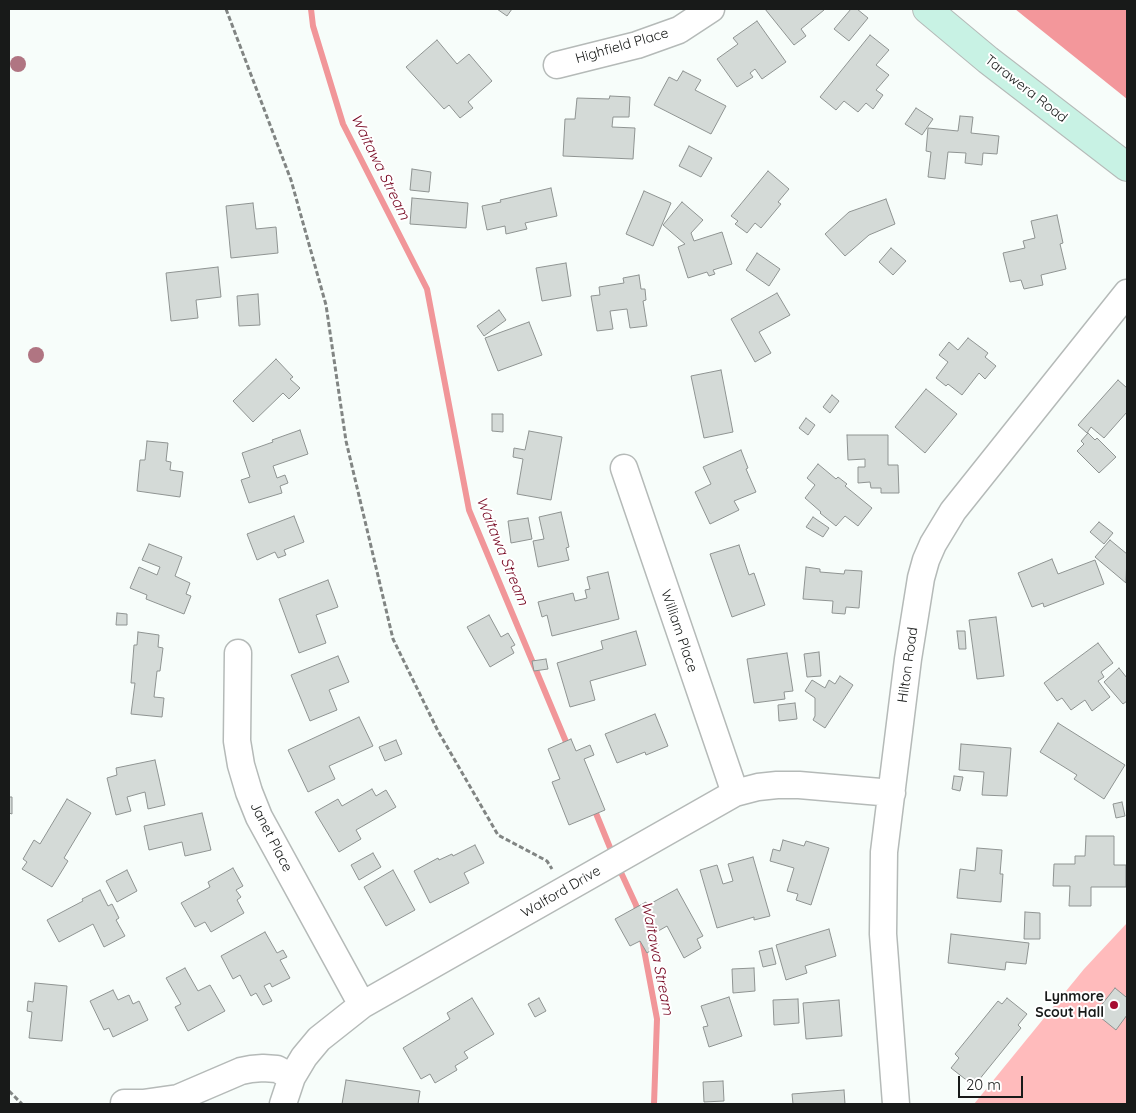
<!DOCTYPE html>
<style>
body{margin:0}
#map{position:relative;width:1136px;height:1113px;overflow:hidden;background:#f7fdfa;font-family:Quicksand,sans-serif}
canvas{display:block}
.frame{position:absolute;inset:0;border:10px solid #181a19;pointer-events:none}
.scale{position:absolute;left:958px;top:1076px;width:65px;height:22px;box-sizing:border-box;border:2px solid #181a19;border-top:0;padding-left:6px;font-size:15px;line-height:18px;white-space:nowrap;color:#181a19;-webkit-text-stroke:4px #fff;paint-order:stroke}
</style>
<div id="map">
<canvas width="1136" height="1113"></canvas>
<div class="frame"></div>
<div class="scale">20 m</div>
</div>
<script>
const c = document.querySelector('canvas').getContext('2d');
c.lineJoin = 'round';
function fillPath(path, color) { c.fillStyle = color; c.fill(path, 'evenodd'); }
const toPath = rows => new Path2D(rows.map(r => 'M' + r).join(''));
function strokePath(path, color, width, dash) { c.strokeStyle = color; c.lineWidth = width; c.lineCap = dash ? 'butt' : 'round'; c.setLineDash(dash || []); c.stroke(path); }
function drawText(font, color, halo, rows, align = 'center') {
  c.font = font + ' Quicksand,sans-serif'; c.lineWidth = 4; c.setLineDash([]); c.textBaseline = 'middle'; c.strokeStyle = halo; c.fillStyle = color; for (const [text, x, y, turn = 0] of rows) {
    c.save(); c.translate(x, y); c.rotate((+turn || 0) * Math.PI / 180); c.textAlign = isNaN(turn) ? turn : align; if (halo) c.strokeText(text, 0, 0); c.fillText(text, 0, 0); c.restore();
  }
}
fillPath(toPath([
 [1127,923,1127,1104,974,1104,1084,969]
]), '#ffbbbc');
fillPath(toPath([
 [1015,9,1127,9,1127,99]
]), '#f3979b');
strokePath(toPath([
 [311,9,313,26,343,124,427,289,469,510,569,749],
 [593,806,613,855],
 [618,866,636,905,638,915],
 [642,939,657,1019,654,1104]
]), '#f19699', 6);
const building = toPath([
 [497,9,512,9,507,16,497,9],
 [765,9,823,9,824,10,801,29,806,36,794,45,765,9],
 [851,9,857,9,868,18,849,41,834,29,851,9],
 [757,21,786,62,762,79,755,69,750,73,753,77,737,87,717,59,738,44,733,38,757,21],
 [870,35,889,50,876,65,889,75,876,90,883,95,873,109,866,103,858,112,844,101,836,110,820,97,870,35],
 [437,40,457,64,469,54,492,81,468,102,473,108,460,118,449,105,444,109,406,67,437,40],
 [683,71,701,80,695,90,726,106,711,134,654,105,669,77,677,81,683,71],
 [610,96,630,97,629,117,613,117,612,127,635,128,633,159,563,156,565,119,575,119,577,98,609,99,610,96],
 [916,108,933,119,922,135,905,124,916,108],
 [960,116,973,117,971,133,999,136,997,154,983,153,982,165,965,163,966,153,948,152,945,179,928,177,931,152,926,151,928,128,958,131,960,116],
 [689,146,712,158,701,177,679,166,689,146],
 [412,169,431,172,429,192,410,190,412,169],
 [768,171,789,189,778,202,781,204,761,228,755,223,747,233,735,224,738,221,731,216,768,171],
 [551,188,557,216,525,223,527,229,506,234,505,226,487,230,482,206,501,202,500,200,551,188],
 [644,191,671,203,653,246,626,234,644,191],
 [412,198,468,203,466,228,410,224,412,198],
 [886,199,895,224,869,235,845,256,825,234,849,212,886,199],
 [682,202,703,220,691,233,694,241,722,232,732,264,713,270,715,274,709,276,707,272,688,278,678,247,685,244,663,225,682,202],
 [253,203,256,229,276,227,278,253,231,258,226,206,253,203],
 [1057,215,1063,243,1060,244,1066,269,1041,275,1043,285,1024,289,1021,280,1010,282,1003,253,1025,248,1023,241,1035,238,1031,221,1057,215],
 [891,248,906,261,893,275,879,262,891,248],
 [757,253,780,269,769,286,746,270,757,253],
 [566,263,571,296,542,301,536,268,566,263],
 [218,267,221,297,196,300,198,318,171,321,166,273,218,267],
 [639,275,641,289,645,289,646,300,643,301,647,326,630,328,627,309,610,311,613,329,597,331,591,296,600,295,599,287,624,283,623,278,639,275],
 [777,293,790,315,759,332,771,353,755,362,731,319,777,293],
 [258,294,260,325,239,326,237,296,258,294],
 [499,310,506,320,484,336,477,326,499,310],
 [529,322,542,355,498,371,485,338,529,322],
 [968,338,988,353,985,357,996,366,985,379,979,373,962,395,948,384,946,386,936,378,948,362,939,355,949,342,958,350,968,338],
 [276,359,293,377,290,379,300,388,289,399,283,393,253,422,233,401,276,359],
 [721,370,733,432,704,438,691,376,721,370],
 [1118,380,1127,388,1127,412,1104,438,1091,427,1087,433,1078,425,1118,380],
 [926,389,957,414,925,453,895,427,926,389],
 [832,395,839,401,830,413,823,407,832,395],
 [492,414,503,414,503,432,492,431,492,414],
 [806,418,815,425,808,435,799,428,806,418],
 [300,430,308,454,273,466,277,478,285,475,288,483,280,486,282,493,249,503,241,480,250,477,242,453,273,442,272,440,300,430],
 [529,431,562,437,551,500,517,494,523,459,513,457,514,448,525,450,529,431],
 [1088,433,1095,440,1097,438,1116,457,1099,473,1077,451,1084,444,1081,441,1088,433],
 [847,435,888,435,888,465,898,465,899,493,881,493,881,488,871,488,870,482,858,483,858,467,865,467,865,459,848,460,847,435],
 [147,441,168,443,166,461,171,462,170,470,183,472,180,497,137,491,140,460,145,460,147,441],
 [741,450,748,468,746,469,756,492,734,501,739,510,710,524,695,492,711,484,703,467,741,450],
 [818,464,836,479,838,477,847,484,845,486,872,508,858,526,845,516,836,526,820,513,821,512,805,498,815,485,807,478,818,464],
 [561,512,569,547,566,548,569,560,538,567,533,541,544,539,539,517,561,512],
 [294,516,304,542,284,550,286,555,278,558,275,552,257,560,247,534,294,516],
 [813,517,829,528,823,537,806,527,813,517],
 [528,518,532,539,511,543,508,521,528,518],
 [1099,522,1113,533,1104,544,1090,532,1099,522],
 [1110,540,1127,554,1126,583,1095,557,1110,540],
 [149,544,182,557,175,576,190,583,186,594,191,596,184,614,146,599,147,595,130,588,139,567,157,575,160,567,142,560,149,544],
 [739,545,749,575,754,573,765,605,732,617,710,554,739,545],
 [1052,559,1058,574,1095,560,1104,584,1044,607,1043,603,1032,607,1018,573,1052,559],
 [806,567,820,569,820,572,844,574,845,570,862,571,859,608,846,607,845,614,832,613,833,601,803,599,806,567],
 [608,572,619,619,552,636,547,615,542,617,538,602,573,593,575,601,587,598,585,590,590,589,587,577,608,572],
 [328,580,338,607,316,615,326,643,299,653,279,599,328,580],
 [117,613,127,614,127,625,116,625,117,613],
 [489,615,501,637,508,633,515,645,511,647,514,653,490,667,467,627,489,615],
 [996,617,1004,676,977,679,969,620,996,617],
 [636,631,646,665,590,681,595,700,570,707,557,663,603,649,601,641,636,631],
 [957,631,965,631,966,649,959,649,957,631],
 [138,632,159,635,158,647,163,648,160,671,157,671,154,697,164,698,162,717,131,714,135,683,131,683,134,645,137,645,138,632],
 [1098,643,1113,663,1101,672,1104,677,1098,681,1110,697,1092,711,1085,700,1071,710,1062,698,1057,701,1044,683,1098,643],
 [819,652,821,676,807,677,804,654,819,652],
 [787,653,793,691,784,692,785,699,754,703,747,659,787,653],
 [338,656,349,682,329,690,337,710,310,721,291,675,338,656],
 [546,659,548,669,534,671,532,661,546,659],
 [1119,668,1127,678,1127,701,1123,704,1104,682,1119,668],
 [840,676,853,685,825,728,813,720,815,716,815,698,805,691,812,680,825,688,829,680,835,684,840,676],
 [795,703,797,719,779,721,778,705,795,703],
 [655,714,668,746,646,755,645,752,617,763,605,734,655,714],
 [359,717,373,746,329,766,335,779,308,792,288,750,359,717],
 [1058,723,1125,765,1104,799,1074,779,1077,775,1040,752,1058,723],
 [571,739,576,751,590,745,594,755,584,759,605,810,569,825,552,782,560,779,548,749,571,739],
 [396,740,402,754,385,761,379,747,396,740],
 [961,744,1011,748,1007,796,982,795,984,772,959,770,961,744],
 [155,760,165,805,148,809,145,792,127,797,131,811,116,815,107,778,117,775,116,768,155,760],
 [954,776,963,777,960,791,952,789,954,776],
 [372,789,376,796,386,790,396,807,356,830,361,839,339,852,315,812,338,799,342,806,372,789],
 [9,797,12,797,12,814,9,813,9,797],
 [67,799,91,813,64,858,68,861,52,887,22,869,27,862,23,859,34,840,40,844,67,799],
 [1122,802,1125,816,1116,818,1113,804,1122,802],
 [202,813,211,850,185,856,182,842,149,850,144,826,202,813],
 [1086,836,1114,836,1114,865,1126,865,1126,887,1091,887,1091,906,1069,906,1070,886,1053,886,1054,864,1075,864,1075,856,1085,856,1086,836],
 [783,840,804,846,806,841,829,848,811,905,796,900,798,894,787,891,794,868,770,861,773,849,780,851,783,840],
 [475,845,484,863,464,873,469,883,430,903,414,871,438,858,439,860,452,854,453,856,475,845],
 [977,848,1002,850,1000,874,1003,874,1001,902,957,898,960,869,975,871,977,848],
 [373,853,381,867,359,880,351,865,373,853],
 [753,857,770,916,754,920,754,917,717,928,700,870,717,865,723,884,733,881,728,864,753,857],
 [233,868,243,886,236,890,241,897,237,900,244,913,211,932,205,922,195,927,181,903,210,887,208,882,233,868],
 [127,870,137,891,117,902,106,881,127,870],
 [393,870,415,910,386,926,364,887,393,870],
 [677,889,703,936,697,939,701,948,684,958,667,926,653,934,659,945,647,953,640,941,630,946,615,919,646,902,648,905,677,889],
 [100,890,108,906,112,904,119,918,116,920,125,936,104,947,93,924,59,942,47,920,83,901,82,899,100,890],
 [1025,912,1040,913,1040,939,1024,939,1025,912],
 [829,929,836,956,805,966,807,973,786,980,776,945,829,929],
 [265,932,277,953,283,950,287,957,280,960,290,978,272,987,270,983,264,986,272,1001,263,1005,256,993,251,996,240,975,233,979,221,956,265,932],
 [951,934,1029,943,1026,964,1006,962,1005,970,948,963,951,934],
 [772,948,776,964,763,967,759,951,772,948],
 [185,968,198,991,210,985,225,1011,188,1031,175,1007,181,1004,166,978,185,968],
 [754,968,755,991,733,993,732,969,754,968],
 [35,983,67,986,62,1041,29,1038,32,1012,27,1011,28,1001,33,1002,35,983],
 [1115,988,1126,997,1127,995,1127,1015,1116,1030,1095,1013,1115,988],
 [113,990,118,1000,129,995,133,1004,139,1001,148,1020,113,1037,109,1028,104,1030,90,1001,113,990],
 [729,997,742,1036,709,1047,703,1027,708,1026,701,1006,729,997],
 [472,998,494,1034,464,1052,468,1058,455,1066,457,1070,435,1083,430,1074,421,1079,403,1048,450,1019,447,1013,472,998],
 [539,998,546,1011,535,1017,528,1004,539,998],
 [1007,998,1027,1014,1018,1025,1021,1028,974,1086,951,1068,959,1058,955,1054,998,1001,1002,1004,1007,998],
 [798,999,799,1023,774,1025,773,1000,798,999],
 [839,1000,842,1036,806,1039,803,1003,839,1000],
 [346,1080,420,1091,418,1104,342,1104,346,1080],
 [723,1081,724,1101,704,1102,703,1082,723,1081],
 [844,1090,845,1104,793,1104,792,1094,844,1090]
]);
fillPath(building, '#d4dad7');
strokePath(building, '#8f9492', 1);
const street = toPath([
 [557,65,637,45,679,30,711,9],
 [624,468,735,793],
 [238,653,237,741,241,765,249,792,259,817,362,1005],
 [124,1103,143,1103,178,1098,241,1071,251,1069,263,1068,277,1069,292,1077],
 [283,1104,292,1077,304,1057,319,1039,362,1005,735,793,758,787,777,785,799,785,892,793],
 [896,1104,883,934,884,852,908,659,921,578,926,560,933,544,953,511,1127,293]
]);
const secondary = toPath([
 [927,9,988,60,1127,167]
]);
strokePath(street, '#b5bab8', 29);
strokePath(secondary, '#b5bab8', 30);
strokePath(toPath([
 [226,9,291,180,326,305,346,441,393,639,438,731,498,835,547,861,552,869],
 [9,1091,22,1104]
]), '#818583', 3, [5, 2.5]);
strokePath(street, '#fff', 26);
strokePath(secondary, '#c8f2e4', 28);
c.fillStyle = '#b07582';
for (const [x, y] of [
 [18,64],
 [36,355]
]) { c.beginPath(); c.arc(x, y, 8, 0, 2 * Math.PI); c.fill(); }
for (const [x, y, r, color] of [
 [1114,1005,5,"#a60c31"]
]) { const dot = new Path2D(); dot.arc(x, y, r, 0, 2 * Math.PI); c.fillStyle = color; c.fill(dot); strokePath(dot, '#fff', 2); }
drawText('14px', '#181a19', '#fff', [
 ["Highfield Place",622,46,-16],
 ["Tarawera Road",1026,89,38],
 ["William Place",679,631,71],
 ["Hilton Road",908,665,-82],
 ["Janet Place",271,837,63],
 ["Walford Drive",561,892,-30]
]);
drawText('bold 14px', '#181a19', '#fff', [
 ["Lynmore",1104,997],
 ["Scout Hall",1104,1013]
], 'right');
drawText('italic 15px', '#760721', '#fff', [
 ["Waitawa Stream",380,167,64],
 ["Waitawa Stream",502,551,68],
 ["Waitawa Stream",657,958,79]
]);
</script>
